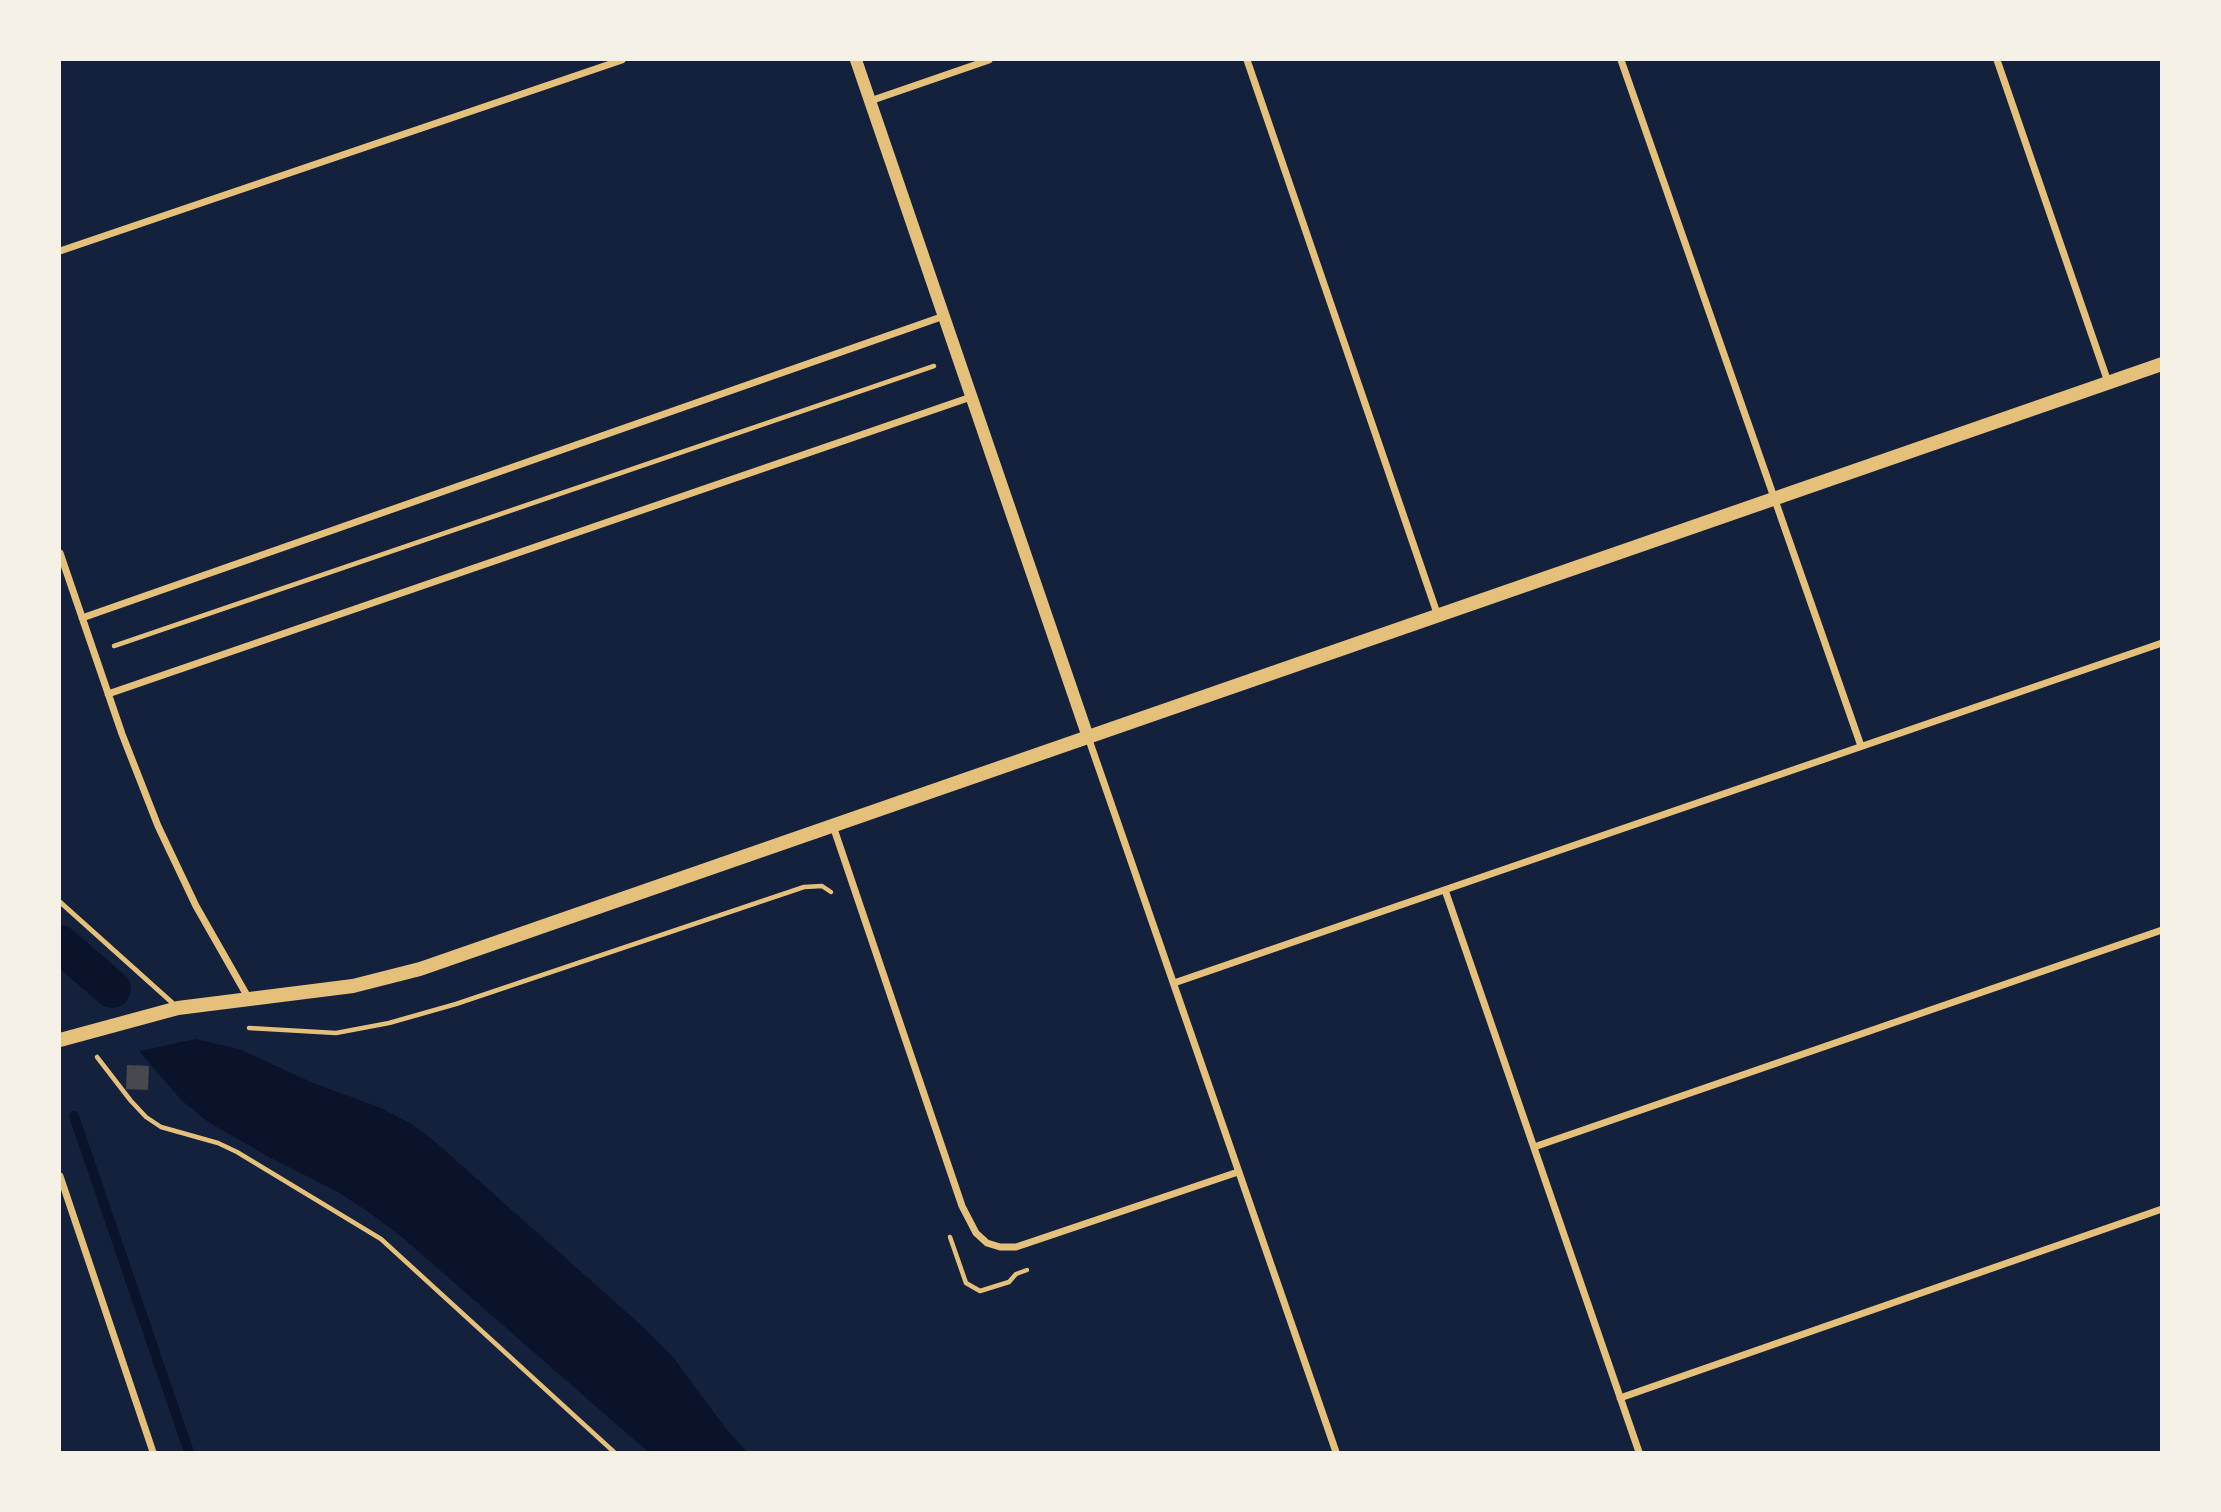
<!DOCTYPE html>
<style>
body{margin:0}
#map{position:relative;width:2221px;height:1512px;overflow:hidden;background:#14213d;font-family:Inter,sans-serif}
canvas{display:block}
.frame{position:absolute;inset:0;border:61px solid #f6f1e7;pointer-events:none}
</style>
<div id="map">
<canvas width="2221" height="1512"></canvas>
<div class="frame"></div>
</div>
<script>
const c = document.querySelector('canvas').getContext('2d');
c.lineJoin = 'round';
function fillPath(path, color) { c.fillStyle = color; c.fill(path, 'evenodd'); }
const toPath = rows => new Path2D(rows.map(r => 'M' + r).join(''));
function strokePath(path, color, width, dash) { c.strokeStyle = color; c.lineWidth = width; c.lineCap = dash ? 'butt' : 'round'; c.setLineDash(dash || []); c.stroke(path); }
fillPath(toPath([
 [196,1039,239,1049,311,1082,381,1108,410,1123,431,1138,642,1326,673,1357,727,1430,747,1452,648,1452,403,1238,370,1213,338,1192,269,1157,208,1122,181,1100,139,1051]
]), '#0b132b');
strokePath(toPath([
 [74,1116,189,1452]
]), '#0b132b', 10);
strokePath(toPath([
 [60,944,112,989]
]), '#0b132b', 38);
fillPath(toPath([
 [127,1065,149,1066,148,1090,126,1089]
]), '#48494c');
strokePath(toPath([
 [114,646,934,366],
 [249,1028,336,1033,389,1023,456,1004,804,887,822,886,831,892],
 [97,1057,131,1101,146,1117,161,1127,218,1143,237,1152,381,1239,614,1452],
 [950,1237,966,1283,980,1291,1009,1282,1016,1274,1027,1270]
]), '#e5c07b', 4.5);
strokePath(toPath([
 [60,902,177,1007]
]), '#e5c07b', 5);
strokePath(toPath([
 [1247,60,1438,616],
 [1621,60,1861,746],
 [1997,60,2108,382],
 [870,101,989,60],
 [60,251,622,60],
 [60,553,122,734,158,826,196,906,249,999],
 [82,618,944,316],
 [108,694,971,397],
 [1088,737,1336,1452],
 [833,826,962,1206,976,1233,987,1243,1000,1247,1016,1247,1031,1242,1238,1172],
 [1445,890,1639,1452],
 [1174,983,2162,643],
 [1534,1147,2162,930],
 [60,1176,153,1452],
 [1620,1398,2162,1209]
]), '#e5c07b', 7);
strokePath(toPath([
 [856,60,1088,737]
]), '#e5c07b', 12);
strokePath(toPath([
 [60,1040,178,1008,353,986,420,969,2162,364]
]), '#e5c07b', 14);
</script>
